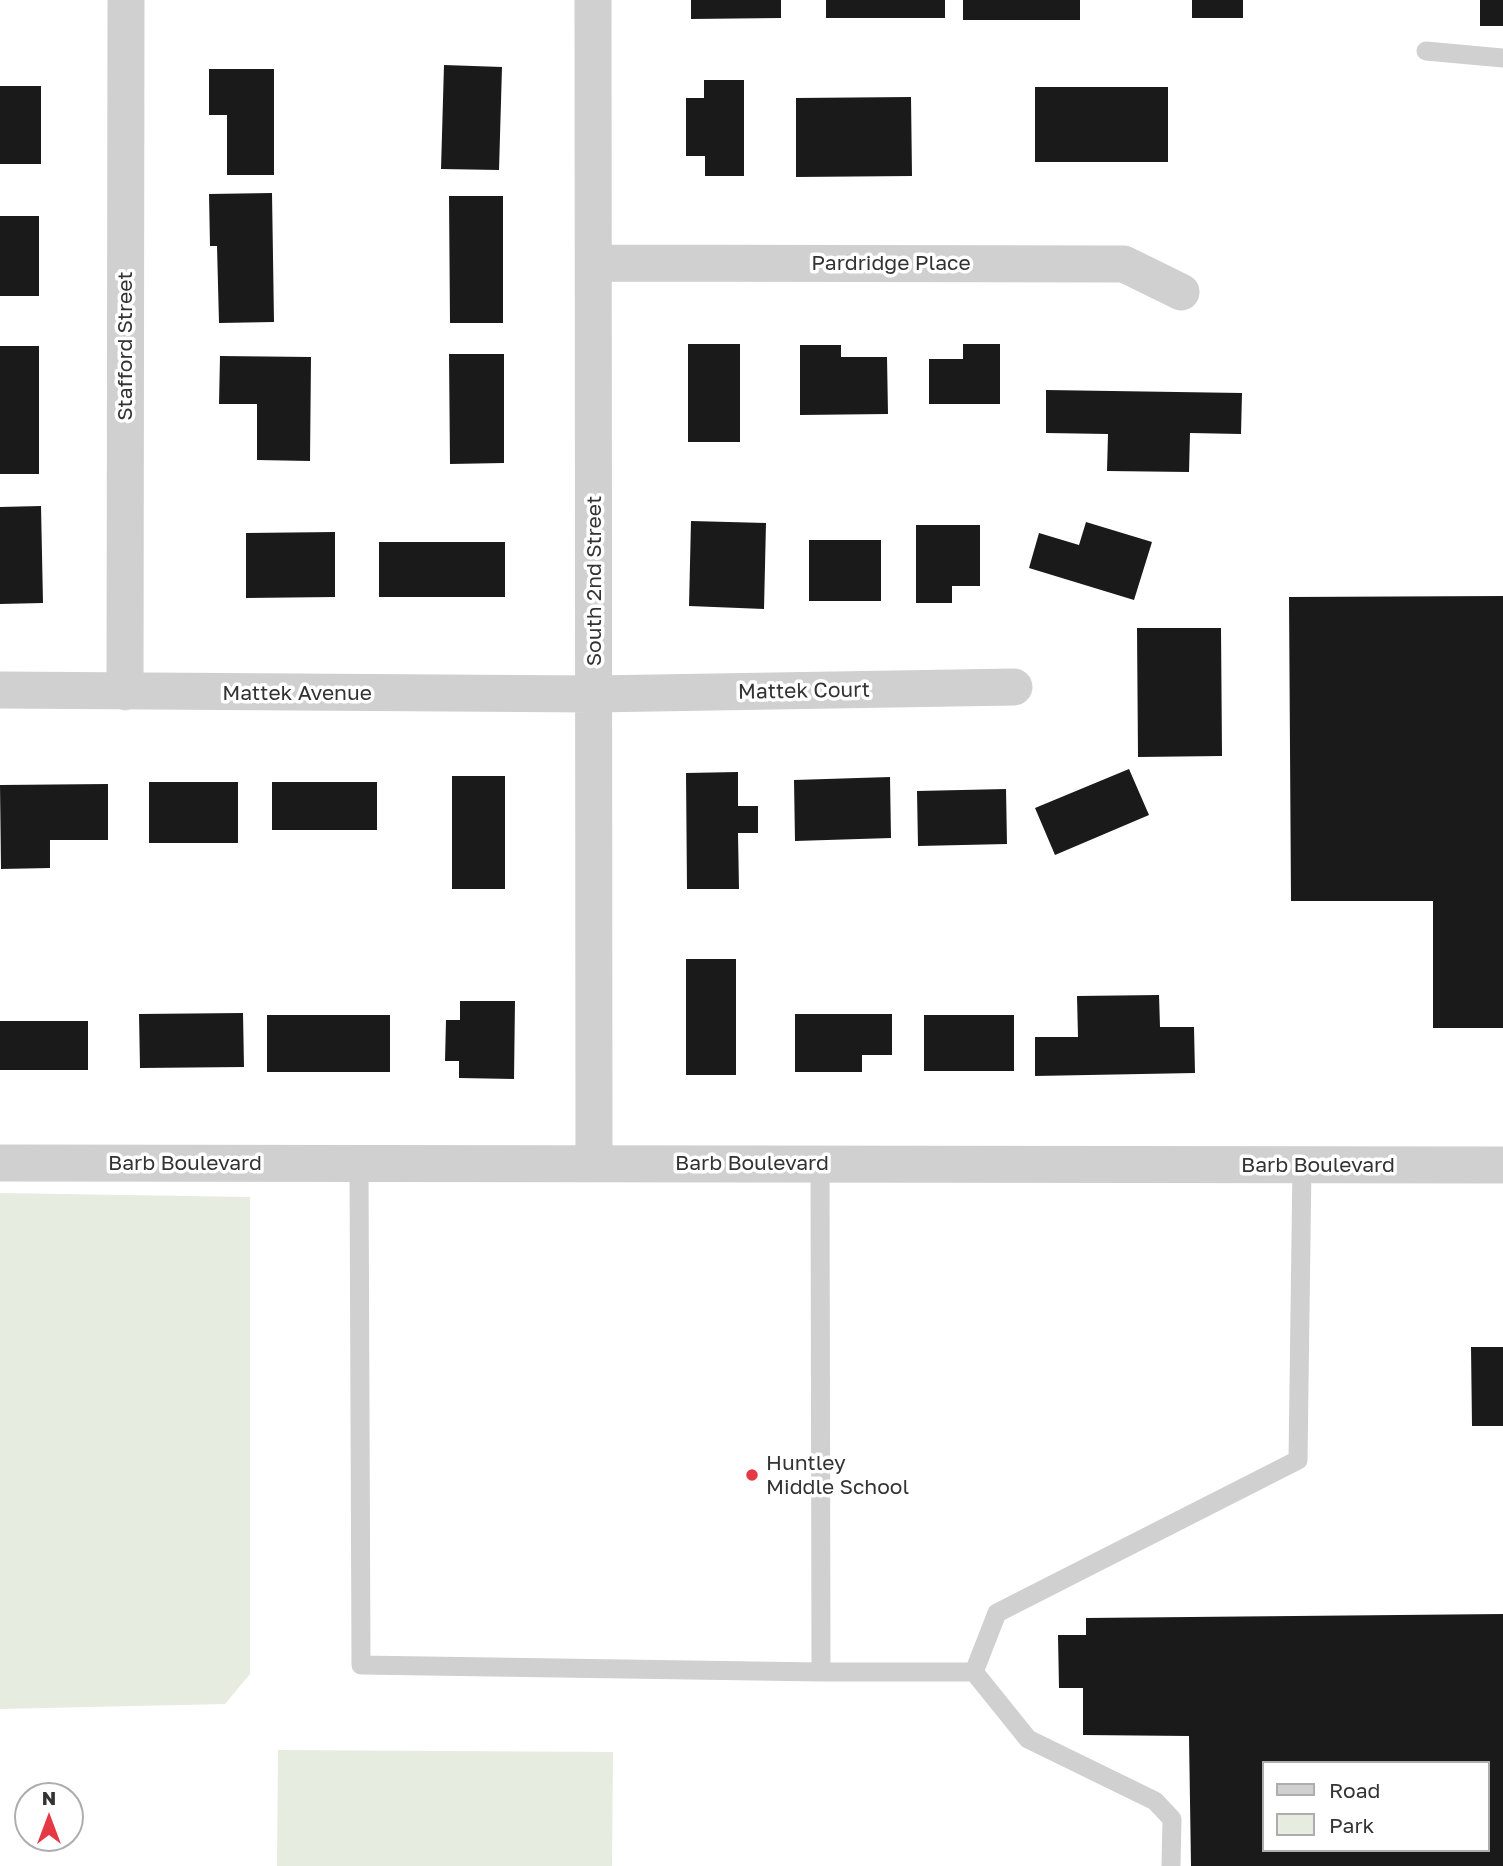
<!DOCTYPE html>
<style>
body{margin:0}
#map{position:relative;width:1503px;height:1866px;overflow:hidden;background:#fff;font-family:"Golos Text",sans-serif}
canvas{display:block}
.legend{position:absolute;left:1262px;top:1761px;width:228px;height:91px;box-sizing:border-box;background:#fff;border:2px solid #adadad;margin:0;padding:9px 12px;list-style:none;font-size:21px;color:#333}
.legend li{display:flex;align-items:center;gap:14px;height:35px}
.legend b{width:35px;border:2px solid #adadad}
.north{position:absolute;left:14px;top:1782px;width:70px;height:70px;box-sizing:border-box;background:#fff;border:2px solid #adadad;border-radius:50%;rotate:0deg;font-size:19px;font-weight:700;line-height:28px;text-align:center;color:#333}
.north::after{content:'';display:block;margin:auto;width:24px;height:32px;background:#e63946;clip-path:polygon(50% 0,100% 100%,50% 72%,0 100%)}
</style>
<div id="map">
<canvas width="1503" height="1866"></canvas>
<ul class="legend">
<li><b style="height:9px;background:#d0d0d0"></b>Road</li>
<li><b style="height:19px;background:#e6ecdf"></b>Park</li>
</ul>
<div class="north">N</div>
</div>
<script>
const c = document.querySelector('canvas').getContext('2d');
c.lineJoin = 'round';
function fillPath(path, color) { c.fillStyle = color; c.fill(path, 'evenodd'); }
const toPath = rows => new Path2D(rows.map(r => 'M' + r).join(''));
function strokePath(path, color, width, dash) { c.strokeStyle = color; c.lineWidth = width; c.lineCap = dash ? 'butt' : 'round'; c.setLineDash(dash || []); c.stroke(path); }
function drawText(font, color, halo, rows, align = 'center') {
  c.font = font + ' "Golos Text",sans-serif'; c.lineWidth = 7; c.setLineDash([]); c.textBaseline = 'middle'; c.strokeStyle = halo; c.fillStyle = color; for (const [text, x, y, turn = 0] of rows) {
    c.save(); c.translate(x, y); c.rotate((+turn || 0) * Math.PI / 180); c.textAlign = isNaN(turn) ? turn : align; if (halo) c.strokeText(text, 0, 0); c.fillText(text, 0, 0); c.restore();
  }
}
fillPath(toPath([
 [0,1193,250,1197,250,1674,225,1704,0,1709],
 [278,1750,613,1752,612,1866,277,1866]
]), '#e6ecdf');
fillPath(toPath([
 [691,0,781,0,781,18,691,19],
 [826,0,945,0,945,18,826,18],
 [963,0,1080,0,1080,20,963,20],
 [1192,0,1243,0,1243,18,1192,18],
 [1480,0,1503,0,1503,26,1480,26],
 [444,65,502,67,499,170,441,169],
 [209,69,274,69,274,175,227,175,227,115,209,115],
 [704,80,744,80,744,176,705,176,705,156,686,156,686,98,704,98],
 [0,86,41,86,41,164,0,164],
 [1035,87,1168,87,1168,162,1035,162],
 [911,97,912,176,796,177,796,98],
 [272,193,274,322,219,323,217,246,210,246,209,194],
 [449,196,503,196,503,323,450,323],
 [0,216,39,216,39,296,0,296],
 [688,344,740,344,740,442,688,442],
 [963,344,1000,344,1000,404,929,404,929,359,963,359],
 [800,345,841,345,841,357,887,357,888,414,800,415],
 [0,346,39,346,39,474,0,474],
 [449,354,504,354,504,463,450,464],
 [220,356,311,357,310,461,257,460,257,404,219,404],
 [1046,390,1242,393,1241,434,1190,433,1189,472,1107,471,1108,434,1046,433],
 [41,506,43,603,0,604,0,507],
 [691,521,766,523,764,609,689,606],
 [1086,522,1152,542,1134,600,1029,568,1039,533,1079,545],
 [916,525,980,525,980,586,952,586,952,603,916,603],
 [335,532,335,597,246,598,246,533],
 [809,540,881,540,881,601,809,601],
 [379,542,505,542,505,597,379,597],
 [1503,596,1503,1028,1433,1028,1433,901,1291,901,1289,597],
 [1137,628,1221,628,1222,756,1138,757],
 [1129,769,1149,815,1055,855,1035,808],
 [738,772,738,806,758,806,758,833,738,833,739,889,687,889,686,773],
 [452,776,505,776,505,889,452,889],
 [890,777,891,838,795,841,794,780],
 [149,782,238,782,238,843,149,843],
 [272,782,377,782,377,830,272,830],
 [108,784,108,840,50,840,50,868,1,869,0,785],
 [1006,789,1007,844,918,846,917,791],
 [686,959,736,959,736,1075,686,1075],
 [1159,995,1160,1027,1194,1027,1195,1073,1035,1076,1035,1037,1078,1037,1077,996],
 [460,1001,515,1001,514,1079,459,1078,459,1061,445,1061,446,1020,460,1020],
 [243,1013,244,1067,140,1068,139,1014],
 [795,1014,892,1014,892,1055,862,1055,862,1072,795,1072],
 [267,1015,390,1015,390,1072,267,1072],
 [924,1015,1014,1015,1014,1071,924,1071],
 [0,1021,88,1021,88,1070,0,1070],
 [1471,1347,1503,1347,1503,1426,1472,1426],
 [1503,1614,1503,1866,1191,1866,1189,1736,1083,1735,1083,1688,1059,1688,1058,1635,1086,1635,1086,1618],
 [1263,1763,1487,1763,1487,1850,1263,1850]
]), '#1a1a1a');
strokePath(toPath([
 [1426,51,1503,58],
 [359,1163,361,1665,821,1672],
 [820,1163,821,1672,974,1672,997,1613,1298,1460,1302,1165],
 [974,1672,1028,1739,1155,1801,1172,1819,1171,1866]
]), '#d0d0d0', 19);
strokePath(toPath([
 [593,0,594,1163],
 [594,263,1124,264,1181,292],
 [0,690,594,694,1014,687],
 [125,692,126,0],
 [0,1163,1503,1165]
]), '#d0d0d0', 37);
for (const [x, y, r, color] of [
 [752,1475,7,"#e63946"]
]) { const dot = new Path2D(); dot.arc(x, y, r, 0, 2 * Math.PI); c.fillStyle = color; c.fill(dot); strokePath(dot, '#fff', 2.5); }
drawText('21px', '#333', '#fff', [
 ["Pardridge Place",891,263],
 ["Stafford Street",125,346,-90],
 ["South 2nd Street",594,581,-90],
 ["Mattek Court",804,691,-1],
 ["Mattek Avenue",297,693],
 ["Barb Boulevard",185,1163],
 ["Barb Boulevard",752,1163],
 ["Barb Boulevard",1318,1165]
]);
drawText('21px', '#333', '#fff', [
 ["Huntley",766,1463],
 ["Middle School",766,1487]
], 'left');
</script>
